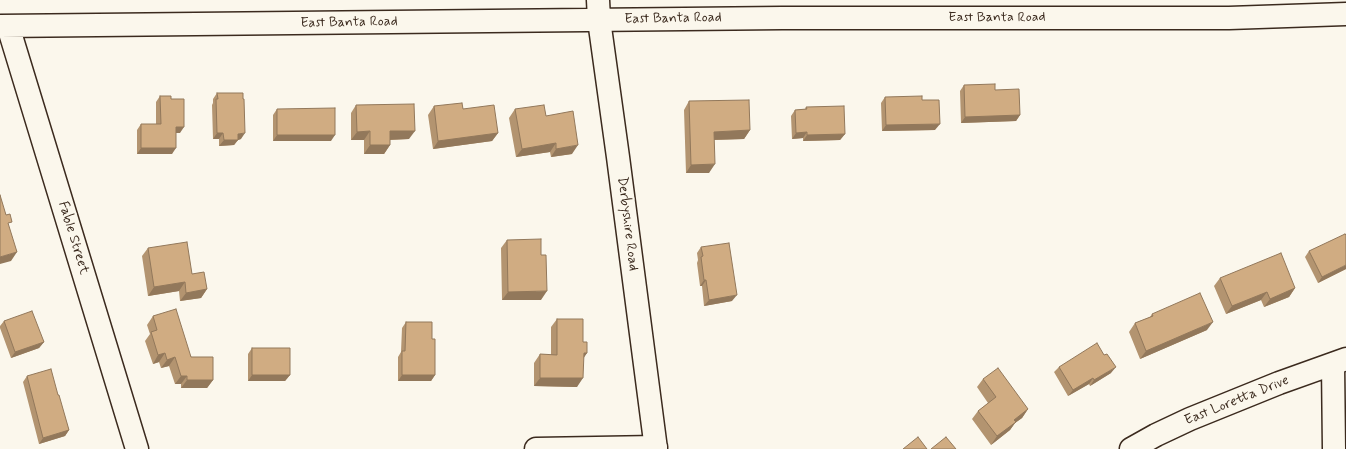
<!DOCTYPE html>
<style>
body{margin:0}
canvas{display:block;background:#fbf7ec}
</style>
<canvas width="1346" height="449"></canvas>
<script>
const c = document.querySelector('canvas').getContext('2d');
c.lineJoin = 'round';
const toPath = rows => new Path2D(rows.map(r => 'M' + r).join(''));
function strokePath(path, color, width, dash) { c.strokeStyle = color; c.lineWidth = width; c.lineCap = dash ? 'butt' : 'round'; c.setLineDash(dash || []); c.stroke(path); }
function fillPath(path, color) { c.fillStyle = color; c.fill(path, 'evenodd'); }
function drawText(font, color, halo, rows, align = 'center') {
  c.font = font + ' Mynerve,sans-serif'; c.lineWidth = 4; c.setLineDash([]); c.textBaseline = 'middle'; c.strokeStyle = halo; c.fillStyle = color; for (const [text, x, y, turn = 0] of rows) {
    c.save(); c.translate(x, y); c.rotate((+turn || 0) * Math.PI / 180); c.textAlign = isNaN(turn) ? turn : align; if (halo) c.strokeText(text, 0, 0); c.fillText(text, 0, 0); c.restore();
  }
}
const minor = toPath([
 [598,0,599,20,618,157,656,449],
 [0,26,782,18,1229,18,1346,14],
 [8,26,137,449],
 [1333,364,1334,449],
 [536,449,656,447],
 [1131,449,1156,435,1190,419,1279,383,1346,359]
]);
strokePath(minor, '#3b2a1e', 25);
strokePath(minor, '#fbf7ec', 22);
fillPath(toPath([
 [964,85,995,90,1020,115,1016,121,961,123,960,91],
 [217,93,241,139,238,140,234,145,219,146,219,139,213,139,212,105,213,103,213,99],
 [160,96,171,99,180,133,176,133,172,154,137,154,137,130,141,124,156,124,156,102],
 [885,97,922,100,935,130,882,131,881,103],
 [689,101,750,130,744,139,714,140,709,173,686,173,684,110],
 [356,105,409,139,390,140,390,145,384,154,364,154,364,140,351,140,351,113],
 [434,106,463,109,498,133,492,141,433,149,428,115],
 [806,107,845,134,840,140,803,141,803,138,792,139,791,116,795,110,805,109],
 [277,109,331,141,273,141,273,115],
 [515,109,546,116,572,154,551,157,550,152,516,157,509,118],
 [507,240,541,300,502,300,501,248],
 [701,247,732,301,704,306,702,286,700,286,697,263,698,260,697,253],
 [148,248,192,274,207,289,201,298,180,301,179,291,148,296,142,256],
 [1309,251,1346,269,1318,283,1305,257],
 [1220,278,1295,288,1289,297,1264,307,1261,300,1226,314,1214,286],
 [1152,314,1207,330,1140,359,1129,332,1135,323,1150,317],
 [153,316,213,380,207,388,181,388,181,384,175,384,169,366,161,368,159,362,153,364,145,341,150,334,147,325],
 [557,319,583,342,587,353,583,358,577,387,534,386,534,363,540,354,551,355,551,327],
 [4,321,44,342,39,348,11,358,0,328,0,326],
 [406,322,432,339,435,375,431,381,398,381,398,357,401,352,402,328],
 [252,348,290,375,285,381,248,381,248,354],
 [1059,367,1111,373,1090,386,1089,384,1068,396,1054,372],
 [27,376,58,395,69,430,65,436,39,444,23,382],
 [983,379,1028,409,1022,418,1015,423,1010,430,991,445,972,419,978,411,988,403,977,387]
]), '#b39470');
fillPath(toPath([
 [1020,115,1016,121,961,123,965,117],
 [940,124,935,130,882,131,886,125],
 [176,127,184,127,180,133,172,133],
 [750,130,744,139,708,140,714,132],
 [370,131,364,140,351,140,357,132],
 [390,131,415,131,409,139,384,140],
 [807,132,803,138,792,139,796,133],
 [217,133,223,133,219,139,213,139],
 [245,133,241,139,238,140,234,145,219,146,224,140,238,134],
 [498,133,492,141,433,149,438,141],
 [845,134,840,140,803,141,807,135],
 [277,135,335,135,331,141,273,141],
 [556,143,550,152,516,157,522,149],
 [370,145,390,145,384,154,364,154],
 [578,145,572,154,551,157,556,149],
 [141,148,176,148,172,154,137,154],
 [715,164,709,173,686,173,691,165],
 [17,252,11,261,0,264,0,257],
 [1346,265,1346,269,1318,283,1322,277],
 [704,280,706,280,702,286,700,286],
 [185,282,179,291,148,296,154,287],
 [1295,288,1289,297,1264,307,1270,299],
 [207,289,201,298,180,301,186,293],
 [547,291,541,300,502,300,508,292],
 [1267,292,1261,300,1226,314,1232,306],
 [737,295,732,301,704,306,709,300],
 [1213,322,1207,330,1140,359,1146,351],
 [44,342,39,348,11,358,15,352],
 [165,353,159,362,153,364,158,355],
 [584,353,587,353,581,362],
 [175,357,169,366,161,368,167,360],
 [1116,367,1111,373,1090,386,1094,380],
 [252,375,290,375,285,381,248,381],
 [402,375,435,375,431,381,398,381],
 [181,376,187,376,181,384,175,384],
 [540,378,583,378,577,387,534,386],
 [1093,378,1089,384,1068,396,1073,390],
 [187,380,213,380,207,388,181,388],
 [1028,409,1022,418,1015,423,1010,430,991,445,997,436,1014,420],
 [69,430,65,436,39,444,43,438]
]), '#92785b');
const building = toPath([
 [995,84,995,90,1019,89,1020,115,965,117,964,85,995,84],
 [217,93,243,93,243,99,244,99,245,133,238,134,238,140,224,140,223,133,217,133,216,99,218,99,217,93],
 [160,96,171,96,171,99,184,99,184,127,176,127,176,148,141,148,141,124,161,124,160,96],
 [922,96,922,100,939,100,940,124,886,125,885,97,922,96],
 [749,100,750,130,714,132,715,164,691,165,689,101,749,100],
 [462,103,463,109,494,105,498,133,438,141,434,106,462,103],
 [414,104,415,131,390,131,390,145,370,145,370,131,357,132,356,105,414,104],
 [544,105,546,116,573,111,578,145,556,149,556,143,522,149,515,109,544,105],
 [844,106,845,134,807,135,807,132,796,133,795,110,807,109,806,107,844,106],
 [335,108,335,135,277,135,277,109,335,108],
 [0,195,6,215,10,214,12,222,8,223,17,252,0,257,0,195],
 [1345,234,1346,235,1346,265,1322,277,1309,251,1345,234],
 [541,239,541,255,546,255,547,291,508,292,507,240,541,239],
 [187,242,192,274,204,272,207,289,186,293,185,282,154,287,148,248,187,242],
 [729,243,737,295,709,300,706,280,704,280,701,257,703,256,701,247,729,243],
 [1281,253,1295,288,1270,299,1267,292,1232,306,1220,278,1281,253],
 [1200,293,1213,322,1146,351,1135,323,1153,316,1152,314,1200,293],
 [176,309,191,357,213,357,213,380,187,380,187,376,181,376,175,357,167,360,165,353,158,355,151,332,157,330,153,316,176,309],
 [32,311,44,342,15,352,4,321,32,311],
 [557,319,583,319,583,342,587,342,587,353,584,353,583,378,540,378,540,354,557,355,557,319],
 [406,322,432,322,432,339,435,339,435,375,402,375,402,351,405,351,406,322],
 [1097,343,1104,355,1107,354,1116,367,1094,380,1093,378,1073,390,1059,367,1097,343],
 [252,348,290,348,290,375,252,375,252,348],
 [998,368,1028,409,1014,420,1016,422,997,436,978,411,996,397,983,379,998,368],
 [51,369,58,395,59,395,69,430,43,438,27,376,51,369],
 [918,437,927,449,903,449,918,437],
 [946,437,956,449,931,449,946,437]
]);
fillPath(building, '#d0ac82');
strokePath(building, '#92785b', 1);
drawText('14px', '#3b2a1e', '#fbf7ec', [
 ["East Banta Road",997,18],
 ["East Banta Road",673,19,-1],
 ["East Banta Road",349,23,-1],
 ["Derbyshire Road",627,224,83],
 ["Fable Street",73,238,73],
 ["East Loretta Drive",1237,401,-22]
]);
</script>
